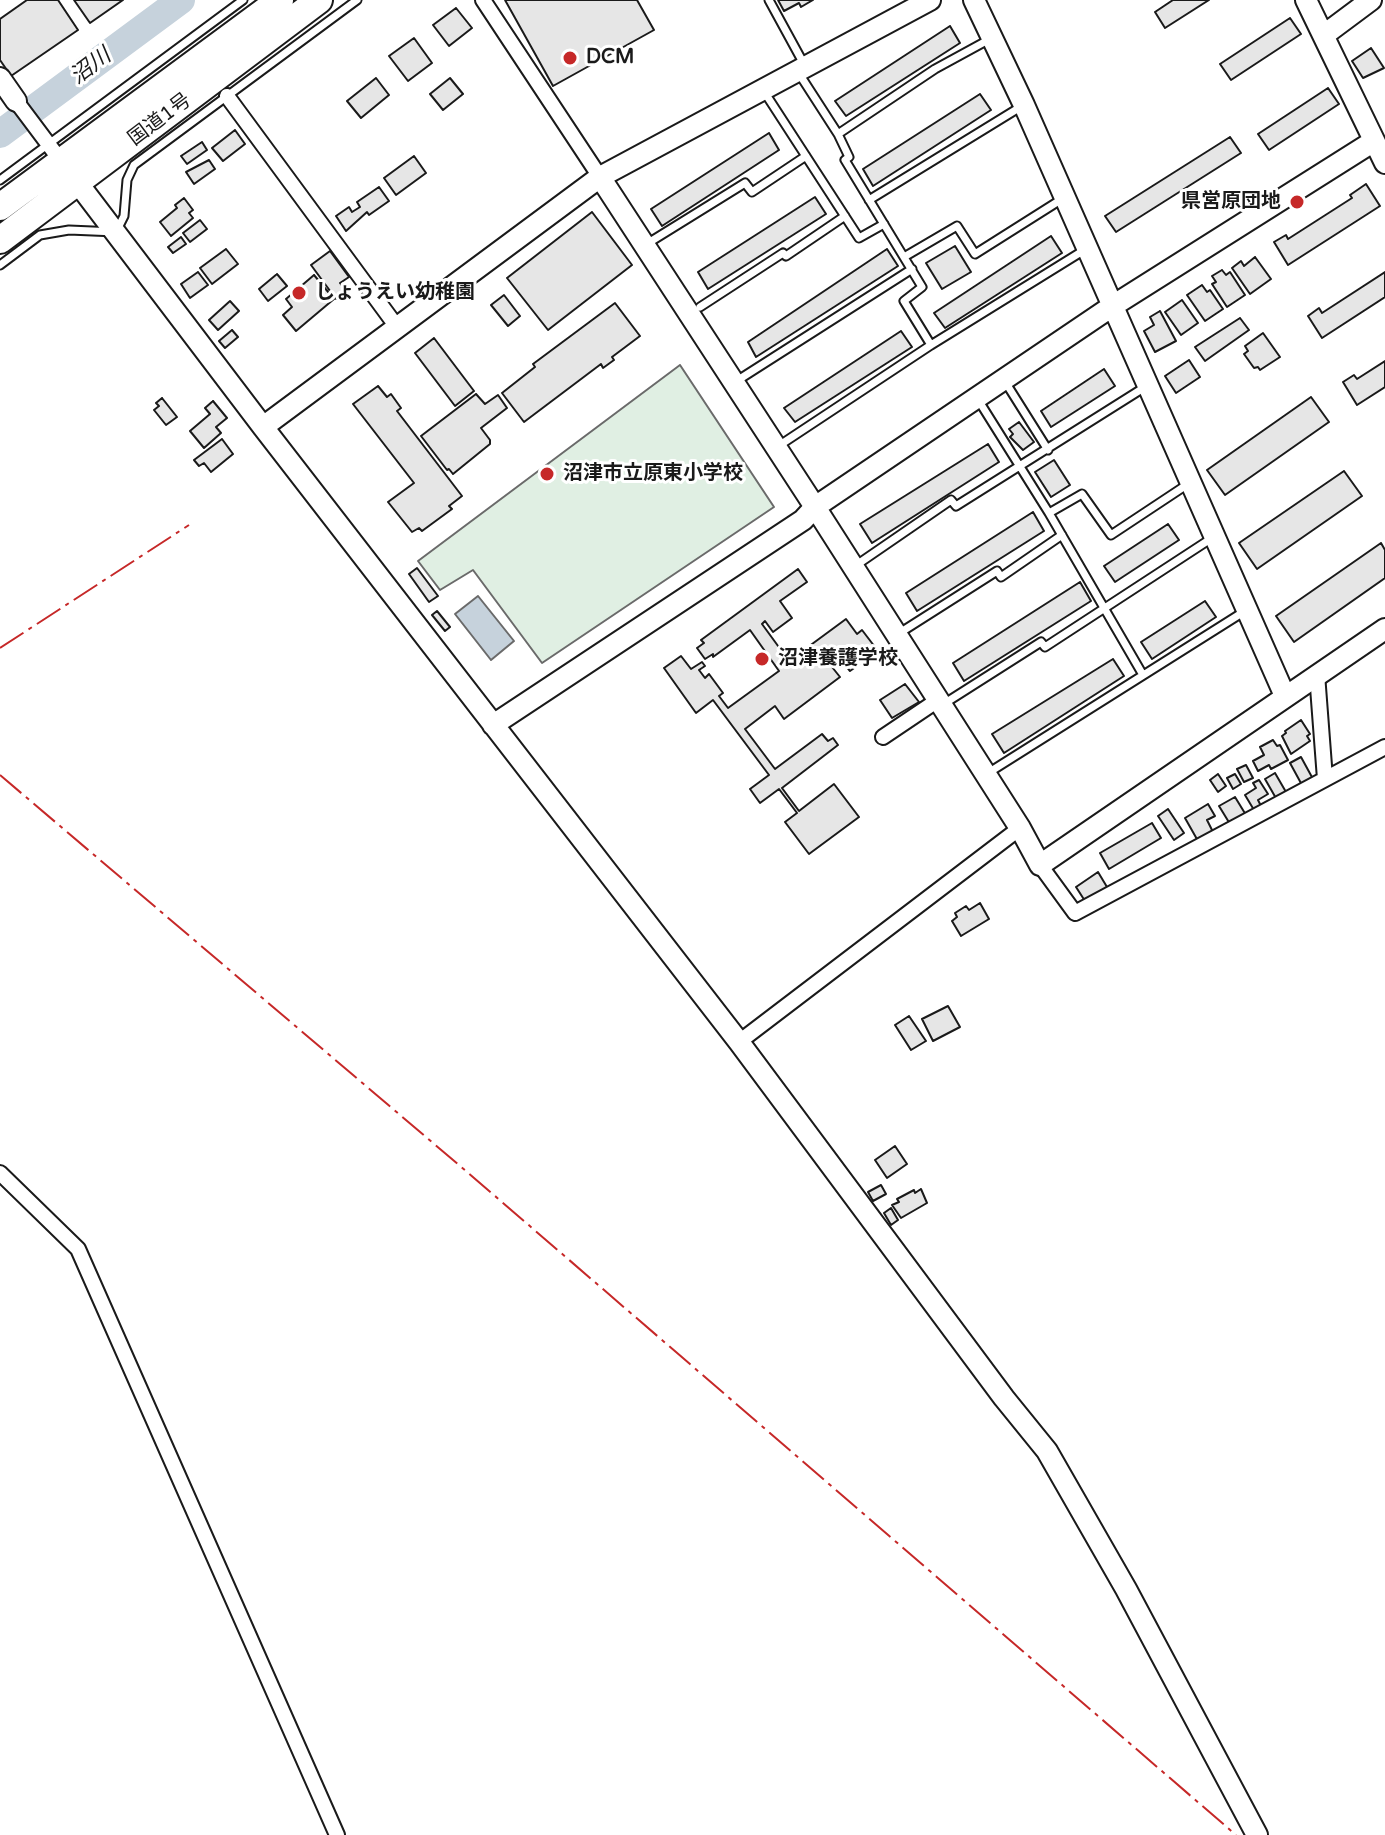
<!DOCTYPE html>
<meta charset="utf-8">
<style>
body{margin:0}
canvas{display:block;background:#fff}
</style>
<canvas width="1385" height="1835"></canvas>
<script>
const c = document.querySelector('canvas').getContext('2d');
c.lineJoin = 'round';
function fillPath(path, color) { c.fillStyle = color; c.fill(path, 'evenodd'); }
const toPath = rows => new Path2D(rows.map(r => 'M' + r).join(''));
function strokePath(path, color, width, dash) { c.strokeStyle = color; c.lineWidth = width; c.lineCap = dash ? 'butt' : 'round'; c.setLineDash(dash || []); c.stroke(path); }
function drawText(font, color, halo, rows, align = 'center') {
  c.font = font + ' "Varela Round","Noto Sans JP",sans-serif'; c.lineWidth = 6; c.setLineDash([]); c.textBaseline = 'middle'; c.strokeStyle = halo; c.fillStyle = color; for (const [text, x, y, turn = 0] of rows) {
    c.save(); c.translate(x, y); c.rotate((+turn || 0) * Math.PI / 180); c.textAlign = isNaN(turn) ? turn : align; if (halo) c.strokeText(text, 0, 0); c.fillText(text, 0, 0); c.restore();
  }
}
const green = toPath([
 [680,365,774,507,542,663,473,570,440,590,418,561,680,365]
]);
fillPath(green, '#e0efe3');
strokePath(green, '#6a6a6a', 2);
const water = toPath([
 [478,596,514,641,491,660,455,614,478,596]
]);
fillPath(water, '#c6d2dc');
strokePath(water, '#6a6a6a', 2);
strokePath(toPath([
 [0,134,181,0]
]), '#c6d2dc', 28);
const building = toPath([
 [27,0,58,0,78,30,11,76,0,60,0,19,27,0],
 [74,0,123,0,90,23,74,0],
 [505,0,637,0,654,30,553,86,505,0],
 [778,0,813,0,801,7,799,3,784,11,778,0],
 [1173,0,1209,0,1165,28,1155,12,1173,0],
 [456,8,472,28,449,46,433,25,456,8],
 [1290,18,1301,34,1231,80,1220,64,1290,18],
 [950,26,960,43,846,116,835,101,950,26],
 [414,38,432,63,408,81,389,56,414,38],
 [1371,48,1384,68,1363,78,1352,61,1371,48],
 [376,78,389,95,361,118,347,101,376,78],
 [450,78,463,94,443,110,430,94,450,78],
 [1328,88,1339,104,1269,150,1258,134,1328,88],
 [980,94,991,110,873,186,863,169,980,94],
 [235,130,245,144,223,161,212,148,235,130],
 [769,133,779,150,662,226,651,209,769,133],
 [1230,137,1241,153,1116,232,1105,216,1230,137],
 [202,142,207,150,187,164,181,156,202,142],
 [414,156,426,173,396,195,384,178,414,156],
 [209,160,215,169,194,184,186,172,209,160],
 [1366,184,1380,206,1288,265,1274,242,1286,235,1288,239,1352,198,1350,195,1366,184],
 [379,187,389,201,369,215,367,212,346,231,336,216,349,207,352,212,360,207,357,202,379,187],
 [815,197,826,214,708,289,698,272,815,197],
 [184,198,193,210,189,213,193,218,171,236,160,222,177,208,175,205,184,198],
 [592,212,632,265,548,330,507,278,592,212],
 [200,220,207,229,190,242,183,233,200,220],
 [1051,236,1062,253,945,328,934,313,1051,236],
 [181,237,186,244,173,253,168,247,181,237],
 [955,246,971,272,942,289,926,263,955,246],
 [226,249,238,264,212,284,200,268,226,249],
 [887,249,898,266,756,357,748,342,887,249],
 [330,251,349,277,340,283,346,291,336,299,311,265,330,251],
 [1255,257,1271,279,1250,294,1232,268,1241,261,1244,266,1255,257],
 [1222,270,1226,275,1230,272,1245,295,1227,307,1212,284,1216,282,1212,276,1222,270],
 [198,272,208,285,190,298,181,284,198,272],
 [1385,272,1385,297,1322,338,1308,316,1319,308,1322,313,1385,272],
 [277,274,287,286,268,301,259,289,277,274],
 [314,275,334,299,296,331,283,315,292,307,286,299,314,275],
 [1202,285,1207,292,1210,290,1223,309,1205,321,1187,295,1202,285],
 [504,295,520,316,508,326,491,305,504,295],
 [1182,300,1198,323,1181,335,1165,312,1182,300],
 [230,301,239,311,218,330,209,320,230,301],
 [615,303,640,336,612,357,614,360,603,368,601,364,524,422,502,393,535,367,533,364,615,303],
 [1160,311,1176,341,1155,352,1144,331,1154,325,1150,317,1160,311],
 [1240,318,1249,330,1205,361,1195,347,1240,318],
 [232,330,238,337,225,348,219,341,232,330],
 [901,331,912,347,795,422,784,408,901,331],
 [1263,333,1280,357,1260,370,1258,367,1254,368,1244,354,1248,351,1245,346,1263,333],
 [434,338,474,391,455,406,415,353,434,338],
 [1189,360,1200,377,1176,393,1165,376,1189,360],
 [1385,361,1385,387,1357,405,1343,382,1354,375,1357,379,1385,361],
 [1104,369,1115,386,1051,427,1041,411,1104,369],
 [378,386,387,397,391,394,401,408,397,411,462,496,449,506,452,509,422,531,419,528,412,532,388,502,414,483,353,404,378,386],
 [476,394,485,404,498,395,507,408,481,428,490,440,490,444,453,474,449,469,447,470,421,436,476,394],
 [1311,397,1329,422,1225,495,1207,470,1311,397],
 [162,398,177,417,166,425,154,410,159,406,156,403,162,398],
 [213,401,227,418,216,427,221,433,204,448,190,431,210,414,205,408,213,401],
 [1019,422,1034,442,1023,450,1010,437,1013,434,1009,429,1019,422],
 [222,439,233,454,211,472,204,463,199,466,194,460,222,439],
 [988,444,999,462,872,543,860,524,988,444],
 [1054,460,1070,485,1051,497,1035,472,1054,460],
 [1344,471,1362,496,1257,569,1239,543,1344,471],
 [1033,512,1044,531,917,611,906,593,1033,512],
 [1168,524,1179,540,1115,582,1104,566,1168,524],
 [1381,543,1385,550,1385,578,1294,642,1276,616,1381,543],
 [417,568,438,596,429,602,409,574,417,568],
 [798,569,807,582,780,601,792,618,773,632,765,621,762,624,789,661,846,619,857,634,862,630,878,651,850,671,841,660,832,667,840,677,784,719,775,706,745,729,775,769,822,734,828,741,833,738,838,745,782,788,799,811,834,784,859,817,809,854,785,822,797,813,779,789,760,803,750,789,769,775,713,700,696,713,664,668,681,656,691,669,702,662,705,666,699,670,705,678,709,674,723,693,719,696,728,708,779,671,750,630,713,657,713,654,705,659,697,648,704,643,701,640,798,569],
 [1080,582,1091,601,964,681,953,663,1080,582],
 [1205,601,1216,617,1152,659,1141,642,1205,601],
 [437,611,450,627,445,631,432,615,437,611],
 [1113,659,1124,676,1004,753,992,734,1113,659],
 [905,684,919,702,892,718,880,700,905,684],
 [1301,720,1310,734,1307,736,1310,741,1291,754,1282,736,1286,733,1285,731,1301,720],
 [1273,740,1277,746,1280,745,1288,760,1271,769,1269,765,1258,771,1253,761,1264,755,1260,747,1273,740],
 [1301,757,1313,779,1302,785,1290,763,1301,757],
 [1246,765,1253,778,1244,782,1237,769,1246,765],
 [1275,773,1286,792,1277,800,1265,779,1275,773],
 [1218,774,1226,786,1218,792,1210,780,1218,774],
 [1235,774,1241,784,1233,789,1227,778,1235,774],
 [1259,780,1268,794,1258,800,1261,806,1254,810,1245,795,1256,788,1253,783,1259,780],
 [1235,797,1246,815,1230,824,1219,806,1235,797],
 [1208,804,1215,816,1207,820,1213,832,1198,841,1185,818,1208,804],
 [1168,809,1184,833,1174,840,1158,816,1168,809],
 [1152,823,1161,838,1109,869,1100,853,1152,823],
 [1098,872,1107,887,1085,901,1076,887,1098,872],
 [980,903,989,919,961,936,952,921,957,917,955,913,966,906,969,910,980,903],
 [948,1006,960,1027,933,1041,922,1019,948,1006],
 [909,1016,926,1041,911,1050,895,1025,909,1016],
 [895,1146,907,1164,887,1178,875,1160,895,1146],
 [881,1185,886,1194,873,1201,868,1192,881,1185],
 [921,1189,927,1203,901,1218,892,1205,899,1202,897,1199,914,1190,915,1193,921,1189],
 [891,1208,898,1220,891,1225,884,1213,891,1208]
]);
fillPath(building, '#e6e6e6');
strokePath(building, '#1a1a1a', 2);
const lane = toPath([
 [769,0,805,66],
 [798,72,838,134],
 [765,93,859,238,884,224],
 [0,180,243,0],
 [869,200,1022,106],
 [645,245,745,183,752,192,806,156],
 [904,257,957,226,975,254,1062,199],
 [0,265,40,235,69,230,116,232,124,216,127,180,134,165,357,0],
 [700,307,783,253,786,256,845,216],
 [931,345,1086,249],
 [1004,380,1048,450],
 [735,382,912,269],
 [977,398,1049,513,1082,494,1111,535,1188,484],
 [780,445,931,345,904,301,922,287,845,160,849,157,838,134,935,69,990,39],
 [1049,513,1143,675],
 [855,566,951,500,956,506,1145,387],
 [898,634,997,571,1001,577,1062,535],
 [942,705,1041,642,1045,647,1212,538],
 [988,773,1245,611]
]);
const street = toPath([
 [483,0,600,177],
 [227,96,397,327],
 [16,101,64,165],
 [1317,674,1325,779],
 [883,737,938,700],
 [1040,865,1075,913,1385,747],
 [739,1042,1020,828],
 [0,1173,78,1249,337,1835]
]);
const secondary = toPath([
 [974,0,1024,105,1285,696],
 [1306,0,1385,163],
 [1324,35,1371,0],
 [0,78,16,101],
 [600,177,815,507,1020,828,1040,865,1385,629],
 [77,182,263,427,739,1042,1004,1398,1047,1451,1126,1589,1257,1835],
 [263,427,600,177,930,0],
 [493,725,803,520,815,507,1111,307,1374,141]
]);
const highway = toPath([
 [0,207,280,0],
 [0,240,319,0]
]);
strokePath(lane, '#1a1a1a', 11);
strokePath(street, '#1a1a1a', 18);
strokePath(secondary, '#1a1a1a', 24);
strokePath(highway, '#1a1a1a', 30);
strokePath(lane, '#fff', 7);
strokePath(street, '#fff', 14);
strokePath(secondary, '#fff', 20);
strokePath(highway, '#fff', 26);
strokePath(toPath([
 [0,648,189,525],
 [0,775,466,1171,1236,1835]
]), '#c62828', 2, [28, 6, 4, 6]);
for (const [x, y, r, color] of [
 [570,58,8,"#c62828"],
 [1297,202,8,"#c62828"],
 [299,293,8,"#c62828"],
 [547,474,8,"#c62828"],
 [762,659,8,"#c62828"]
]) { const dot = new Path2D(); dot.arc(x, y, r, 0, 2 * Math.PI); c.fillStyle = color; c.fill(dot); strokePath(dot, '#fff', 3); }
drawText('bold 20px', '#1a1a1a', '#fff', [
 ["DCM",586,58],
 ["県営原団地",1281,202,"right"],
 ["しょうえい幼稚園",315,293],
 ["沼津市立原東小学校",563,474],
 ["沼津養護学校",778,659]
], 'left');
drawText('20px', '#1a1a1a', '#fff', [
 ["国道1号",160,120,-37]
]);
drawText('italic 22px', '#1a1a1a', '#fff', [
 ["沼川",91,67,-37]
]);
</script>
